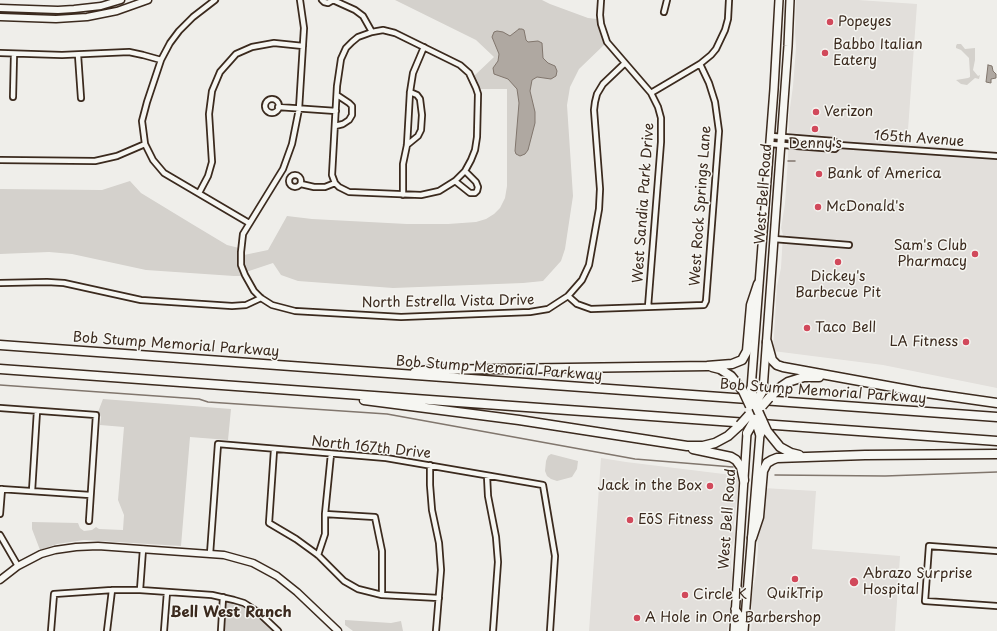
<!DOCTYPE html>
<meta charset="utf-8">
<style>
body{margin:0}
canvas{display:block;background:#efeeea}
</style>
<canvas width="997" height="631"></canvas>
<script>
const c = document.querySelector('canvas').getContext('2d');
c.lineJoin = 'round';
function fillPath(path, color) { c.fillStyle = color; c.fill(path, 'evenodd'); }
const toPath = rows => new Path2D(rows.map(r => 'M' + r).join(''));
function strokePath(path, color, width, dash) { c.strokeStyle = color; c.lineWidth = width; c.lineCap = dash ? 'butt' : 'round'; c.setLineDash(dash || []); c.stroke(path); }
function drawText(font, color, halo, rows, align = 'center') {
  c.font = font + ' "Playpen Sans",sans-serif'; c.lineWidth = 3; c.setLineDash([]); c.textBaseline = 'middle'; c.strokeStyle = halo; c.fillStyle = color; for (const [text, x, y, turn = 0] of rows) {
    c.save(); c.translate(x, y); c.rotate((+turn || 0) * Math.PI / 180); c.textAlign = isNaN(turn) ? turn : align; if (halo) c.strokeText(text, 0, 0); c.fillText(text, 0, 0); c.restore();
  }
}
fillPath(toPath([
 [796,0,858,0,917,4,907,144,997,152,997,388,883,365,773,351,777,286,781,268,783,235,781,228,785,204,788,158,789,115,793,86,796,48,795,32],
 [601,458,626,462,740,476,734,523,735,538,732,547,731,564,733,579,730,591,730,617,727,631,589,631],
 [763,488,816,491,812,549,900,556,895,631,751,631,752,618,751,599,756,574,758,549,757,534]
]), '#e2dfdb');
fillPath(toPath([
 [395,0,542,0,550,4,588,18,597,19,605,44,579,69,570,87,567,105,573,196,565,249,561,261,543,281,523,283,393,288,298,281,281,275,273,263,246,272,241,276,234,276,146,270,72,254,49,252,0,254,0,189,102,190,130,181,141,193,192,224,227,245,243,249,244,255,268,250,287,216,312,219,407,224,448,224,476,222,486,219,494,214,500,208,505,198,507,186,507,89,480,89,474,76,494,57,476,40],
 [957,44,961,44,965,49,975,48,975,60,973,70,978,76,980,75,979,79,975,78,967,85,961,84,956,80,968,78,970,77,970,74,969,58,961,50,956,48,956,46],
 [103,399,231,409,228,440,190,437,181,546,84,540,57,544,40,550,32,529,32,522,78,523,80,528,84,531,92,530,96,527,99,529,123,530,124,515,118,500,124,427,100,425,101,417,98,412],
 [551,454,578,461,577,469,572,477,557,481,551,479,547,476,545,471,546,461,548,456],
 [226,601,243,606,257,615,274,631,224,631],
 [345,620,391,623,401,621,403,631,353,631,345,625]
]), '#d4d1cc');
const water = toPath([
 [519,29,522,29,524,30,526,40,528,42,538,41,542,43,543,58,548,63,555,66,557,71,556,76,551,79,537,77,532,80,530,91,535,112,535,123,528,150,525,154,520,156,516,154,515,151,519,103,517,89,508,79,494,74,493,68,498,61,499,54,492,37,494,32,497,31,503,32,510,36,519,29],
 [988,65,992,66,993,71,996,74,996,78,991,79,991,83,986,82,988,65]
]);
fillPath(water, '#afa8a1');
strokePath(water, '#81766d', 1);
strokePath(toPath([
 [788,161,795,161],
 [0,385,199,399,208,402,387,414,635,459,733,467],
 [775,475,885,476,997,472]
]), '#81766d', 1.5);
const street = toPath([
 [215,0,193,17,179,31,170,43,161,60,147,102,142,121,145,144,153,160,164,173,249,223],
 [300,0,304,28,299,109,292,144,283,169,243,234,241,252,241,265,245,275,254,291,261,298,272,305,295,311,401,317,530,312,548,309,568,296,582,280,589,265,599,209,600,189,594,110,595,102,597,94,603,84,625,63],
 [322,0,324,2,328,3,333,0],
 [333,0,355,10,363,16,372,32],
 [601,0,600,15,601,24,607,42,651,93,658,107,661,118,661,142,648,307],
 [664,12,667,0],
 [383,30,395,33,460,65,469,73,476,88,478,94,477,137,475,150,471,160,465,171,455,181,439,191,421,195,349,192,339,187,335,183,332,175,337,86,341,59,346,48,352,42,358,37,372,32,383,30],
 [0,53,62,55,129,52,143,55,161,60],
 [78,55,81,98],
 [651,93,700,64,711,55,716,49,725,30,728,19,729,0],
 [13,97,14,54],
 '265 106a7 7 0 1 1 14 0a7 7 0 1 1-14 0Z',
 [278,107,336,111],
 [335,126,343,124,349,120,352,115,352,106,349,103,337,95],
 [771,136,834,141,839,145,997,156],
 [770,144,835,149,839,145],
 [407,145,418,136,421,130,422,115,420,99,417,95,410,92],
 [0,160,95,161,117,156,145,144],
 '289 181a6 6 0 1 1 12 0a6 6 0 1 1-12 0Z',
 [455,181,470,193,475,193,477,191,478,187,476,182,465,171],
 [301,184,314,187,325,187,335,183],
 [199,193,208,176,212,162,209,114,212,91,220,72,236,54,252,47,274,43,303,46],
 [403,195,403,164,407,145,410,92,413,73,424,47],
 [774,239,849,245],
 [0,283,47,282,64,283,141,300,232,306,246,305,261,298],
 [568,296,577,304,591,309,704,305,706,301,719,131,715,102,709,83,700,64],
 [0,408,96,415,89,521],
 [274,450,269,523,296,539,318,555,344,581,358,589,382,595,439,598],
 [430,465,430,485,432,510,439,543,441,570,436,631],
 [487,476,488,496,496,537,498,562,493,631],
 [0,489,90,495],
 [32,491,37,411],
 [0,514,2,489],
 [325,514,375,517,382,551,382,595],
 [0,535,18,566],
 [997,551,929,546,925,601,997,606],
 [210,554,218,444,386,458,543,485,555,556,550,631],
 [318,555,325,534,325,514,331,454],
 [140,590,143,549],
 [51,631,54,594,112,590,140,590,212,595,234,600,244,603,258,612,278,631],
 [107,631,112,590],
 [164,631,167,592],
 [221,631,223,597]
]);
const secondary = toPath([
 [0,8,58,10,74,9,101,6,121,0],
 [0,17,56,19,87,17,117,11,148,0],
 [0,580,18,566,41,554,55,550,76,547,98,546,224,555,253,563,277,576,297,592,338,631]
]);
const primary = toPath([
 [751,389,774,89,779,0],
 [763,390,788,46,790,0],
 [735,609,740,616,739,631],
 [734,631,747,433],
 [744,631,760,434]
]);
const highway = toPath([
 [767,342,772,360,777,365,783,367,920,392,997,403],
 [0,345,997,417],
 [712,367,720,369,731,376,743,391],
 [0,369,997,441],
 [415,372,429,370,707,366,732,364,742,360,747,351,751,305,758,284],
 [769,398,782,386,788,382,804,377,819,377],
 [364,400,519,420,687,446,703,446,715,443,728,436,740,425],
 [755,404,762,420],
 [767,431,780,447,791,453,799,455],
 [693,449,731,457,736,460,741,467,744,480],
 [752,538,759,517,763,471,767,463,772,460,777,458,865,455,997,454]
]);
strokePath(street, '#3b2a1e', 8);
strokePath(secondary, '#3b2a1e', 9);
strokePath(primary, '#3b2a1e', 10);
strokePath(highway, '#3b2a1e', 11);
strokePath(street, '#f6f6f2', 4.5);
strokePath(secondary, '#f6f6f2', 6);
strokePath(primary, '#f6f6f2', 7);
strokePath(highway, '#f6f6f2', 8);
const highwayBridge = toPath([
 [751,389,755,404],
 [743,391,750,406],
 [755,404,763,390],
 [762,406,769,398],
 [755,419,760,434],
 [762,420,767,431],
 [740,425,749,415],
 [747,433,755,419]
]);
strokePath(highwayBridge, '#3b2a1e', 11, []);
strokePath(highwayBridge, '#f6f6f2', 8);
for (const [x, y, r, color] of [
 [830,22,4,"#d1495b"],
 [825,53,4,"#d1495b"],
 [816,112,4,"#d1495b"],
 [815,129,4,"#d1495b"],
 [819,174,4,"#d1495b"],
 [818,207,4,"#d1495b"],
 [975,254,4,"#d1495b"],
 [838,262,4,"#d1495b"],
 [807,328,4,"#d1495b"],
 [966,342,4,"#d1495b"],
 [710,486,4,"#d1495b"],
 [630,520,4,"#d1495b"],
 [795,579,4,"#d1495b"],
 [854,582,5,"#d1495b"],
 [685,595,4,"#d1495b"],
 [637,618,4,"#d1495b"]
]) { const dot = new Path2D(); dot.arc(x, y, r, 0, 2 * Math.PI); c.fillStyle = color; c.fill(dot); strokePath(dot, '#f6f6f2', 1.5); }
drawText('14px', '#3b2a1e', '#f6f6f2', [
 ["Popeyes",838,22],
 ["Babbo Italian",833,45],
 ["Eatery",833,61],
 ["Verizon",824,112],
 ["Denny's",815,144,"center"],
 ["Bank of America",827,174],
 ["McDonald's",826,207],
 ["Sam's Club",967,246,"right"],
 ["Pharmacy",967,262,"right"],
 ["Dickey's",838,277,"center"],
 ["Barbecue Pit",838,293,"center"],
 ["Taco Bell",815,328],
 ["LA Fitness",958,342,"right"],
 ["Jack in the Box",702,486,"right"],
 ["EōS Fitness",638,520],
 ["Abrazo Surprise",863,574],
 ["Hospital",863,590],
 ["QuikTrip",795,594,"center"],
 ["Circle K",693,595],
 ["A Hole in One Barbershop",645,618]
], 'left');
drawText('14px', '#3b2a1e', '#f6f6f2', [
 ["165th Avenue",919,139,4],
 ["West Bell Road",764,194,-86],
 ["West Sandia Park Drive",644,203,-86],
 ["West Rock Springs Lane",701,206,-86],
 ["North Estrella Vista Drive",448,302,-1],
 ["Bob Stump Memorial Parkway",176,345,4],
 ["Bob Stump Memorial Parkway",499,369,4],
 ["Bob Stump Memorial Parkway",823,392,4],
 ["North 167th Drive",371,448,6],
 ["West Bell Road",728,519,-86]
]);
drawText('bold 15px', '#3b2a1e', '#f6f6f2', [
 ["Bell West Ranch",231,613]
]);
</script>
